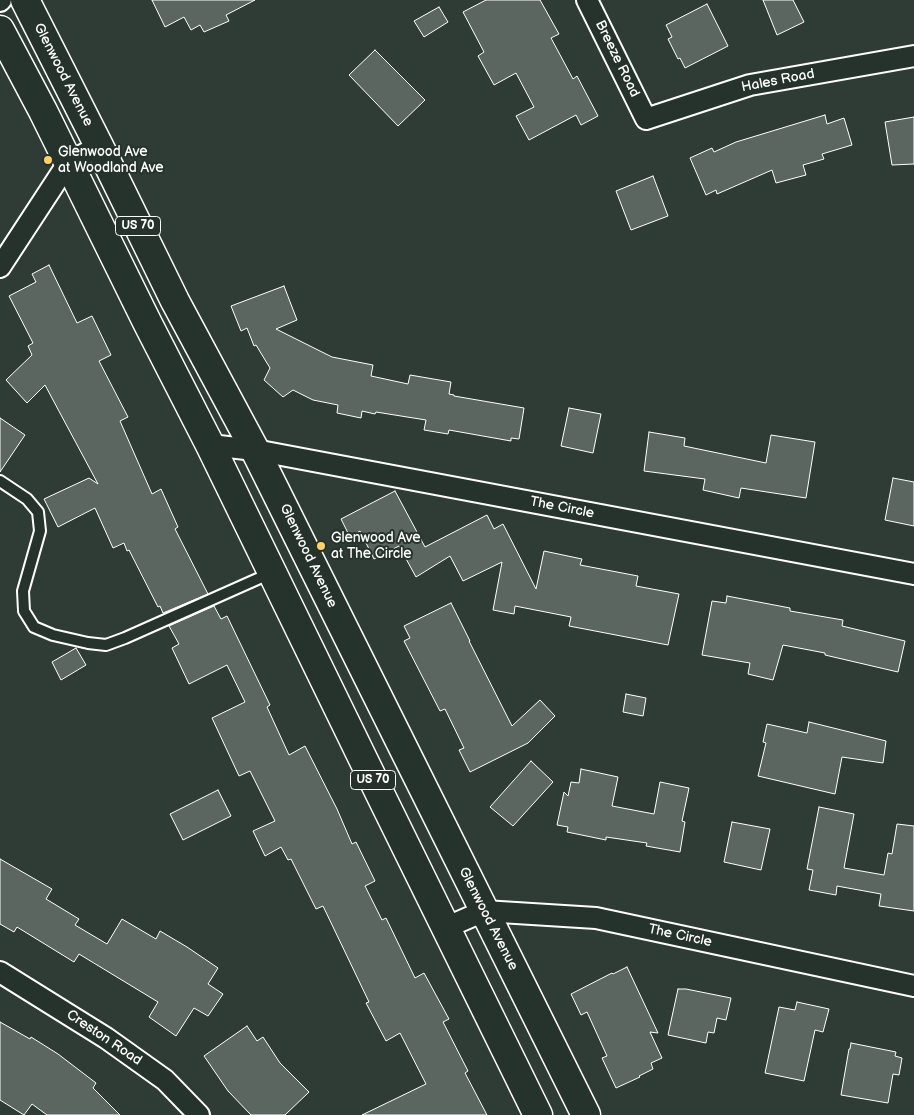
<!DOCTYPE html>
<style>
body{margin:0}
canvas{display:block;background:#2f3b35}
</style>
<canvas width="914" height="1115"></canvas>
<script>
const c = document.querySelector('canvas').getContext('2d');
c.lineJoin = 'round';
function fillPath(path, color) { c.fillStyle = color; c.fill(path, 'evenodd'); }
const toPath = rows => new Path2D(rows.map(r => 'M' + r).join(''));
function strokePath(path, color, width, dash) { c.strokeStyle = color; c.lineWidth = width; c.lineCap = dash ? 'butt' : 'round'; c.setLineDash(dash || []); c.stroke(path); }
function drawText(font, color, halo, rows, align = 'center') {
  c.font = font + ' "Balsamiq Sans",sans-serif'; c.lineWidth = 4; c.setLineDash([]); c.textBaseline = 'middle'; c.strokeStyle = halo; c.fillStyle = color; for (const [text, x, y, turn = 0] of rows) {
    c.save(); c.translate(x, y); c.rotate((+turn || 0) * Math.PI / 180); c.textAlign = isNaN(turn) ? turn : align; if (halo) c.strokeText(text, 0, 0); c.fillText(text, 0, 0); c.restore();
  }
}
const building = toPath([
 [152,0,255,0,226,15,229,21,204,32,200,25,191,30,184,17,165,27,152,0],
 [486,0,540,0,559,34,551,38,573,79,577,76,598,116,581,125,576,115,529,140,516,116,534,107,516,73,494,85,478,56,484,52,463,12,486,0],
 [763,0,793,0,804,22,777,35,763,0],
 [707,4,728,46,685,68,680,58,678,59,668,39,672,37,666,25,707,4],
 [439,7,448,22,424,37,414,21,439,7],
 [375,50,425,100,398,126,349,75,375,50],
 [825,115,827,124,844,118,852,145,822,154,824,159,803,165,806,175,776,183,772,170,717,194,716,190,706,195,690,158,712,148,714,152,736,142,825,115],
 [914,117,914,164,892,165,885,122,914,117],
 [653,176,668,216,631,230,616,191,653,176],
 [49,265,77,323,92,316,111,355,99,361,128,417,120,421,152,494,161,489,178,527,175,529,208,594,163,613,160,606,158,607,129,550,127,551,124,543,113,548,95,508,58,527,44,499,89,478,98,484,45,385,27,403,6,380,32,355,28,346,33,343,9,296,36,282,32,274,49,265],
 [284,286,297,320,276,329,332,357,373,365,371,376,408,384,410,375,451,382,449,394,454,395,454,396,524,408,519,439,511,438,511,441,449,430,448,434,424,430,426,420,376,412,375,414,362,411,361,418,337,413,338,405,313,400,293,390,283,397,264,380,270,368,256,345,254,346,247,328,241,331,231,306,284,286],
 [569,408,601,414,593,453,561,446,569,408],
 [0,418,25,435,0,472,0,418],
 [649,432,685,438,684,446,766,463,771,435,815,442,806,498,741,488,739,498,703,490,705,479,644,471,649,432],
 [893,478,914,482,914,526,885,520,893,478],
 [395,491,425,547,487,515,494,529,503,524,536,589,544,551,582,559,580,565,638,576,636,586,679,594,668,645,569,626,571,617,515,606,514,614,493,610,502,562,463,581,450,556,416,577,399,546,374,559,360,531,350,537,341,519,395,491],
 [727,596,790,608,790,611,843,620,842,626,905,641,898,672,825,655,825,653,783,645,773,680,748,674,750,663,702,655,712,601,726,603,727,596],
 [451,603,470,641,469,641,512,726,540,700,555,716,528,743,470,772,459,750,464,748,445,709,440,711,404,641,410,638,404,626,451,603],
 [214,606,221,619,227,616,270,705,267,707,289,755,305,746,337,809,352,844,356,842,375,881,365,886,382,920,386,918,415,978,424,973,449,1019,443,1022,468,1071,465,1073,487,1115,362,1115,426,1084,400,1033,386,1041,366,1003,369,1002,323,906,316,909,291,859,288,860,281,847,265,856,253,831,275,821,250,771,239,776,212,718,245,702,227,665,189,684,172,648,179,644,169,626,214,606],
 [76,648,86,665,61,680,52,662,76,648],
 [626,694,646,698,643,716,623,712,626,694],
 [809,722,886,741,883,763,842,757,835,794,758,776,766,743,763,742,767,724,807,733,809,722],
 [531,761,553,782,513,826,490,807,531,761],
 [581,769,618,777,612,806,654,814,660,782,689,788,682,821,685,822,680,852,646,846,647,843,606,837,606,840,567,832,568,827,557,825,564,792,568,796,571,782,579,783,581,769],
 [218,790,231,816,183,840,170,814,218,790],
 [819,807,854,814,844,868,884,875,888,853,892,854,897,824,914,826,914,911,879,906,881,894,837,886,836,895,809,890,813,870,807,869,819,807],
 [732,822,770,829,761,870,724,862,732,822],
 [0,859,52,889,46,899,79,919,75,925,107,944,122,919,156,939,160,931,187,947,218,968,208,984,223,994,208,1016,194,1008,176,1036,149,1017,158,1002,79,954,74,962,17,927,14,932,0,924,0,859],
 [627,967,658,1033,650,1032,662,1058,651,1063,653,1069,639,1076,640,1077,616,1088,602,1058,607,1056,587,1012,581,1015,571,994,612,973,613,974,627,967],
 [678,989,686,989,731,998,726,1020,717,1018,714,1033,708,1032,706,1043,668,1035,678,989],
 [797,1002,829,1009,823,1032,815,1030,804,1081,765,1073,779,1007,795,1010,797,1002],
 [0,1022,30,1039,31,1037,58,1054,96,1083,93,1088,120,1115,47,1115,32,1104,24,1115,0,1100,0,1022],
 [247,1026,257,1041,263,1037,280,1063,309,1092,285,1115,251,1115,228,1091,204,1056,247,1026],
 [851,1043,896,1052,895,1056,902,1058,899,1075,893,1074,888,1103,841,1095,849,1049,850,1049,851,1043]
]);
fillPath(building, '#5b6661');
strokePath(building, '#fff', 1);
const service = toPath([
 [0,481,27,499,38,512,40,531,23,591,24,611,34,627,53,635,88,643,106,645,125,638,271,573]
]);
const minor = toPath([
 [587,0,646,119,750,85,914,56],
 [0,1,1,0],
 [0,267,68,163,99,146],
 [210,445,255,450,276,454,914,574],
 [445,928,484,911,596,918,914,986],
 [0,972,106,1038,165,1080,199,1115]
]);
const primary = toPath([
 [25,0,99,146,175,301,255,450,586,1115],
 [0,30,43,111,147,322,210,445,384,802,538,1115]
]);
strokePath(service, '#fff', 14);
strokePath(minor, '#fff', 24);
strokePath(primary, '#fff', 31);
strokePath(service, '#26332d', 10);
strokePath(minor, '#26332d', 20);
strokePath(primary, '#26332d', 28);
for (const [x, y, r, color] of [
 [48,160,5,"#ffd166"],
 [321,546,5,"#ffd166"]
]) { const dot = new Path2D(); dot.arc(x, y, r, 0, 2 * Math.PI); c.fillStyle = color; c.fill(dot); strokePath(dot, '#26332d', 2); }
for (const [x, y, w] of [
 [138,226,45],
 [373,780,45]
]) { const box = new Path2D(); box.roundRect(x - w / 2, y - 9.5, w, 19, 4); c.fillStyle = '#26332d'; c.fill(box); strokePath(box, '#fff', 1); }
drawText('bold 12px', '#fff', null, [
 ["US 70",138,226],
 ["US 70",373,780]
]);
drawText('14px', '#fff', '#26332d', [
 ["Breeze Road",617,59,64],
 ["Glenwood Avenue",63,75,63],
 ["Hales Road",778,81,-11],
 ["The Circle",562,508,11],
 ["Glenwood Avenue",308,556,64],
 ["Glenwood Avenue",488,919,63],
 ["The Circle",680,936,12],
 ["Creston Road",104,1038,34]
]);
drawText('14px', '#fff', '#26332d', [
 ["Glenwood Ave",58,152],
 ["at Woodland Ave",58,168],
 ["Glenwood Ave",331,538],
 ["at The Circle",331,554]
], 'left');
</script>
